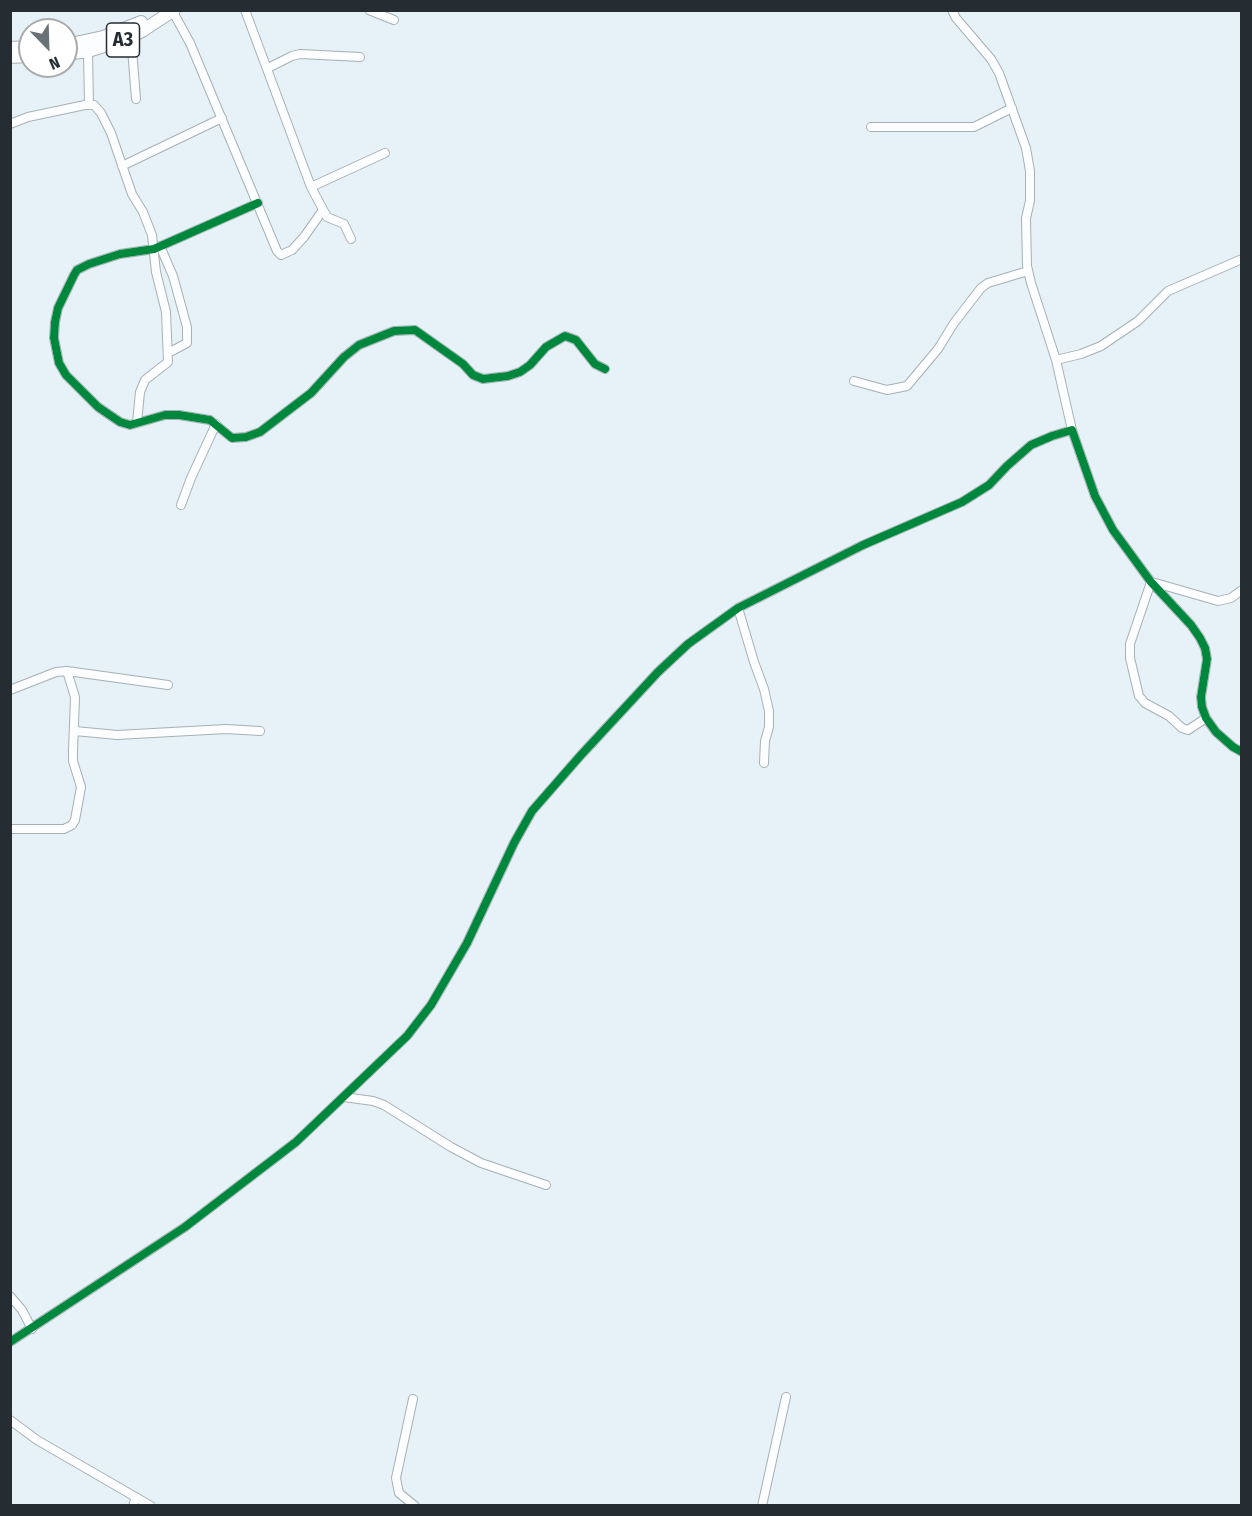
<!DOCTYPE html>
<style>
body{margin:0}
#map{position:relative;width:1252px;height:1516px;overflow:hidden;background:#e7f2f8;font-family:"Fira Sans Condensed",sans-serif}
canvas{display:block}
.frame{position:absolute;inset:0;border:12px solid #252d32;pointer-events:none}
.north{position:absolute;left:18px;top:18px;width:60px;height:60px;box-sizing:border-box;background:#fff;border:2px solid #a8abad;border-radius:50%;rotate:157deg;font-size:16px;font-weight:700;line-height:24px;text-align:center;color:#252d32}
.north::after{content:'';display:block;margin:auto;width:21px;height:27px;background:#697277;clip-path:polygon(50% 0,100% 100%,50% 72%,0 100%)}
</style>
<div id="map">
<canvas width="1252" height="1516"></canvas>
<div class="frame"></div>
<div class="north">N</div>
</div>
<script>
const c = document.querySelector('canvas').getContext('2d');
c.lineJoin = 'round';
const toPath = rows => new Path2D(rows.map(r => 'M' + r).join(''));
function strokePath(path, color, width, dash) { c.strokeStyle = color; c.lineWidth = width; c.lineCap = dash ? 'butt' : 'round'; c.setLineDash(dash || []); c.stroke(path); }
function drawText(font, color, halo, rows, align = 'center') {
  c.font = font + ' "Fira Sans Condensed",sans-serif'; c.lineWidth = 5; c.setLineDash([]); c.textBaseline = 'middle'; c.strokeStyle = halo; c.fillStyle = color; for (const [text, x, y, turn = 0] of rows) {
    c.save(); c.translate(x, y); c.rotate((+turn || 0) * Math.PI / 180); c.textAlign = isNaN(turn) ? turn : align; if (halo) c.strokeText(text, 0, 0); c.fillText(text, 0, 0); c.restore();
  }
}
const street = toPath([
 [245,10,311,187,327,217,344,224,351,239],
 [369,10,394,20],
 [952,10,956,18,991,59,999,73,1026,148,1030,171,1030,201,1026,218,1027,266,1031,283,1056,360,1072,430],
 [173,12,190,43,277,251,281,255,292,250,304,237,323,210],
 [131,36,136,99],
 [88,51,89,105],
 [268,68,292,56,300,54,360,57],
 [10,124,28,117,85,105,94,105,101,113,111,133,132,194,143,212,152,235,156,272,166,312,168,362,145,380,140,392,137,423],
 [871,127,974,127,1012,108],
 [122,166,222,118],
 [311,187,385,153],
 [258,203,154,249,120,254,89,264,77,270,74,275,58,308,55,322,54,338,59,363,66,375,98,407,120,422,130,425,165,415,179,415,210,420,232,438,246,437,260,432,311,393,344,357,359,345,394,331,415,330,463,364,473,375,483,379,508,376,520,372,530,365,546,347,565,336,576,340,595,364,605,369],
 [160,246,173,276,187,327,187,343,168,353],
 [1056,360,1081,354,1101,346,1138,321,1168,291,1242,259],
 [854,381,887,390,907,386,938,349,954,323,981,288,988,283,1028,271],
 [181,505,191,478,216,424],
 [1151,582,1130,644,1130,658,1139,696,1145,703,1169,716,1182,728,1188,730,1206,718],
 [1152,582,1218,601,1231,598,1242,590],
 [738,608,754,662,764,689,769,711,769,727,765,741,764,763],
 [10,690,56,672,67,671,168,685],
 [75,731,117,735,226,729,260,731],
 [10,829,64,829,72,825,75,820,81,787,73,761,73,751,75,697,67,671],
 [344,1097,373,1101,384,1105,451,1147,481,1163,546,1185],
 [10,1296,22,1310,32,1329],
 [10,1342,185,1227,296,1142,407,1036,431,1005,467,943,514,843,532,811,581,755,658,672,688,644,738,608,863,545,962,502,989,485,1007,466,1031,445,1052,436,1072,430,1095,496,1113,530,1151,582,1191,625,1200,638,1205,648,1207,659,1201,697,1202,707,1206,718,1216,732,1233,747,1242,752],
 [413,1399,396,1478,399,1493,415,1506],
 [10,1420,37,1440,151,1506],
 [133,1506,136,1497],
 [762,1506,786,1397]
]);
const primary = toPath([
 [66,45,103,37,141,22],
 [10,48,30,47],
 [66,54,88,51,124,40,142,31,174,10],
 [10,57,30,56]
]);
strokePath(street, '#a7b0b5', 10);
strokePath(primary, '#a7b0b5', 14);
strokePath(street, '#fbfdfe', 8);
strokePath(primary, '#fbfdfe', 12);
strokePath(toPath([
 [258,203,154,249,120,254,89,264,77,270,74,275,58,308,55,322,54,338,59,363,66,375,98,407,120,422,130,425,165,415,179,415,210,420,232,438,246,437,260,432,311,393,344,357,359,345,394,331,415,330,463,364,473,375,483,379,508,376,520,372,530,365,546,347,565,336,576,340,595,364,605,369],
 [10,1342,185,1227,296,1142,407,1036,431,1005,467,943,514,843,532,811,581,755,658,672,688,644,738,608,863,545,962,502,989,485,1007,466,1031,445,1052,436,1072,430,1095,496,1113,530,1151,582,1191,625,1200,638,1205,648,1207,659,1201,697,1202,707,1206,718,1216,732,1233,747,1242,752]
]), '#00873e', 8);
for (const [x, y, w] of [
 [123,40,33]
]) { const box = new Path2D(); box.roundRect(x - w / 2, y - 17, w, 34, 4.5); c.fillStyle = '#fff'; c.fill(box); strokePath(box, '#252d32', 1.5); }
drawText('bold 20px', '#252d32', null, [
 ["A3",123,40]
]);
</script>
